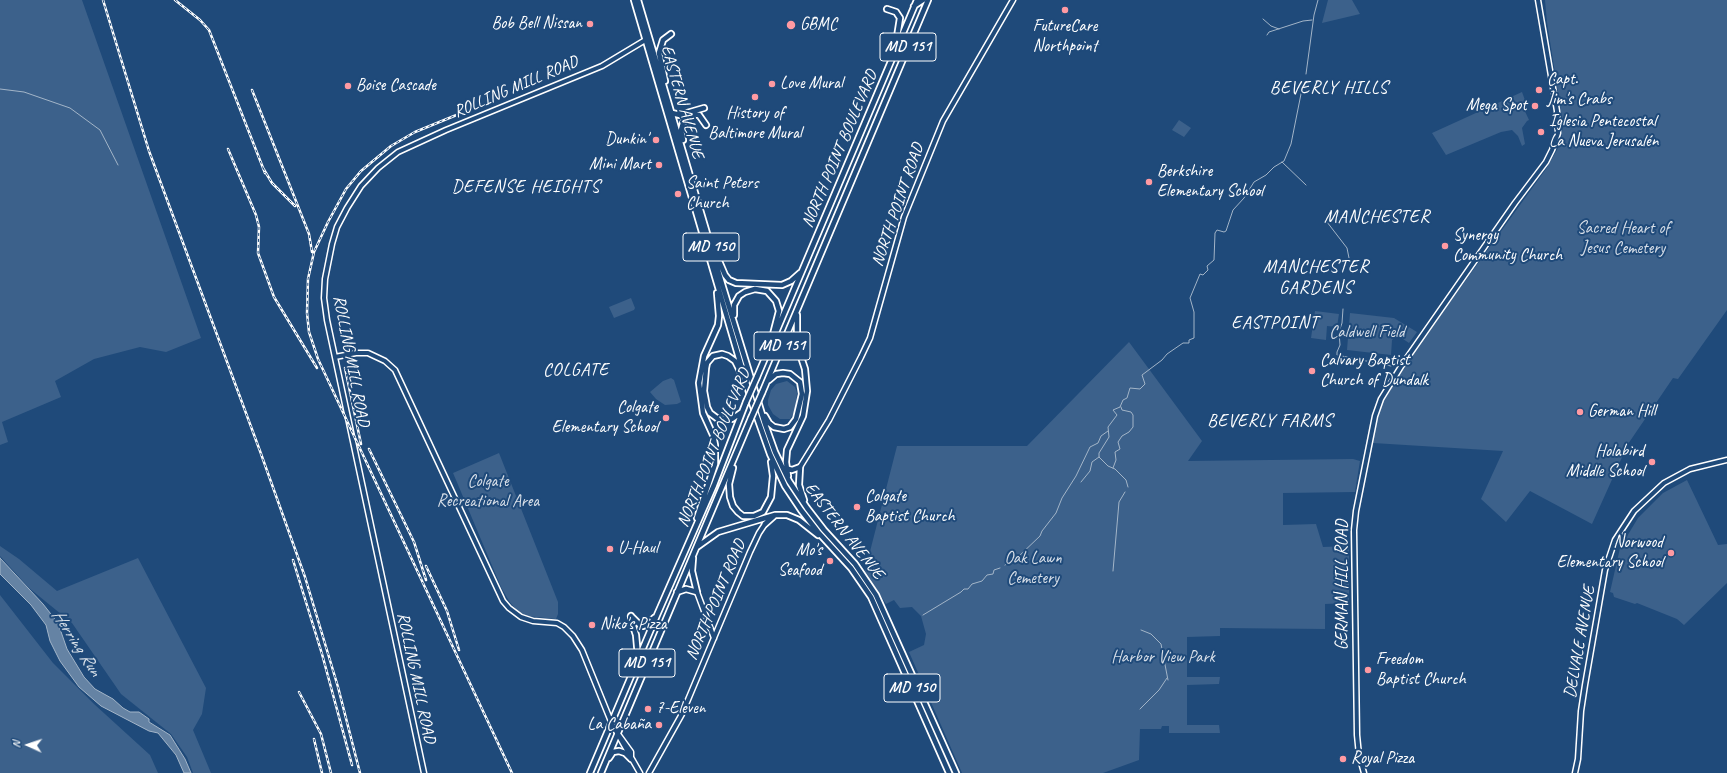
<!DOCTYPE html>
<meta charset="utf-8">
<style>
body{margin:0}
#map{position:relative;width:1727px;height:773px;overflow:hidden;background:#1f4a7a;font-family:Caveat,sans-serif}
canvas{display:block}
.north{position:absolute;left:8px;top:725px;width:40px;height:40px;-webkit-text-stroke:3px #1f4a7a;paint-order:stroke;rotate:273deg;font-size:11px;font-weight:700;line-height:16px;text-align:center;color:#fff}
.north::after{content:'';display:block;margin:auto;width:14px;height:18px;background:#fff;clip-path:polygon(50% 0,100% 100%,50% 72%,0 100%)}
</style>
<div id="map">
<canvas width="1727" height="773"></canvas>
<div class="north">N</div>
</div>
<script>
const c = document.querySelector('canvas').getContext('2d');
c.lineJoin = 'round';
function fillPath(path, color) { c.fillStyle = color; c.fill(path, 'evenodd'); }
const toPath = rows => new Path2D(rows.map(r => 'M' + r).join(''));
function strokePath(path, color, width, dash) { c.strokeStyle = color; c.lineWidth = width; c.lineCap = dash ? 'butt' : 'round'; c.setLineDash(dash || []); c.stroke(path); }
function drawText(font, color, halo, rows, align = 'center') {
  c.font = font + ' Caveat,sans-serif'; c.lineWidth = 4; c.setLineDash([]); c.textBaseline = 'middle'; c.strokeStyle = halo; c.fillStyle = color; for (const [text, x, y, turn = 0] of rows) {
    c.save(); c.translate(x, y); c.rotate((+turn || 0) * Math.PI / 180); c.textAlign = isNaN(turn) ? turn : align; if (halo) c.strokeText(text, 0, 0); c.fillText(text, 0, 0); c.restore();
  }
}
fillPath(toPath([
 [0,0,82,0,201,338,166,352,140,347,94,359,55,381,61,397,2,422,8,442,0,445],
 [1328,0,1352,0,1360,14,1322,23],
 [1545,0,1727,0,1727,310,1678,379,1673,378,1628,444,1592,524,1530,491,1506,522,1481,499,1503,451,1373,443,1377,415,1384,400,1411,356,1546,169,1557,150,1561,141,1563,124,1547,22],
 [1522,92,1526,103,1522,105,1529,120,1527,121,1522,128,1525,144,1522,146,1518,136,1512,130,1501,132,1446,155,1432,133],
 [1179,120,1191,128,1184,137,1172,130],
 [631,298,635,308,634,310,614,318,609,307],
 [1315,311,1339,314,1337,327,1327,326,1326,340,1311,338],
 [1350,313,1394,318,1417,332,1409,343,1397,335,1392,340,1391,355,1347,350],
 [1129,342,1202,441,1188,461,1353,459,1360,461,1355,492,1283,493,1283,525,1316,524,1323,547,1349,546,1349,603,1325,604,1325,629,1220,628,1220,636,1187,637,1187,677,1220,677,1219,684,1187,685,1187,725,1219,725,1220,733,1169,733,1169,726,1162,726,1161,729,1140,729,1139,760,1103,773,962,773,909,652,924,645,926,634,921,616,912,607,900,608,894,600,886,604,865,571,897,446,1027,446],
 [671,378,674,380,681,402,677,404,665,405,656,399,650,392,663,381],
 [787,381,795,387,797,393,795,411,790,419,780,419,773,414,768,405,768,400,771,390,776,384],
 [499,453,558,602,558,614,556,619,526,616,518,612,509,601,501,587,456,480,453,473],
 [1687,480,1718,545,1727,544,1727,583,1684,625,1677,619,1637,603,1635,604,1614,597,1613,593,1610,592,1620,548,1638,518,1663,493],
 [0,546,19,559,57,591,138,558,206,688,202,714,193,730,211,773,193,773,187,757,171,734,121,694,72,623,29,588,0,556],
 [0,595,53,663,94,704,150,755,158,773,0,773]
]), '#3c618b');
const water = toPath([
 [0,558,43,604,58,623,67,649,84,677,95,689,113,699,123,708,130,712,139,712,149,719,149,722,170,735,185,759,191,773,184,773,176,755,158,733,149,731,101,706,79,687,60,661,50,641,46,625,31,605,0,574,0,558]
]);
fillPath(water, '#6583a4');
strokePath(water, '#a3b5c8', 1);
strokePath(toPath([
 [1263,19,1271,26,1279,29],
 [1267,35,1269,32,1303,21,1312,20],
 [1306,74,1314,15,1318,0],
 [0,89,24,92,70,108,100,130,118,165],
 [1282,162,1306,185],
 [1327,222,1347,248,1349,258],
 [1343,309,1342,323,1339,332,1340,345,1337,352,1337,355,1391,366],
 [1120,407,1123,400,1127,398,1130,388,1140,389,1145,384,1142,375,1162,360,1167,354,1183,343,1189,343,1189,340,1194,338,1194,312,1190,298,1200,274,1203,275,1208,270,1207,266,1214,260,1215,233,1217,230,1224,232,1226,231,1233,210,1244,198,1254,182,1266,175,1274,167,1284,161,1291,144,1303,84],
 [1120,407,1113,410,1117,415,1108,427,1109,437,1099,453,1099,457,1108,466,1115,469,1126,480,1128,487],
 [1113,468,1116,460,1115,452,1120,449,1118,442,1122,436,1129,432,1133,427,1133,415,1131,412,1122,410,1121,407],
 [1081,482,1090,471,1092,462,1099,457],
 [1005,565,1018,557,1040,536,1042,531,1056,513,1062,498,1076,476,1090,447,1098,443,1101,436,1108,431],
 [1113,571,1119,502,1125,492],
 [923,615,961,592,964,589,968,589,972,584,982,581,987,575,993,574,994,570,1000,568],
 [1141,630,1151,634,1161,644,1168,680],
 [1140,709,1159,690,1167,678]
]), '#a3b5c8', 1);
const secondary = toPath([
 [335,357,356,353,368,353,385,361,395,370,503,601,509,608,521,617,533,621,557,623,564,627,573,636,582,650,612,724,640,773],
 [800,467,829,420,861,357,870,338,904,217,943,121,1013,0],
 [697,592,714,638],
 [618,734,631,752,631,759],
 [424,773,327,320,324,298,325,279,332,244,337,227,347,208,361,186,378,168,398,152,446,130,602,66,647,39],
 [649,773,682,714,750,552,759,533,765,524],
 [1364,773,1359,755,1357,735,1354,530,1356,511,1375,416,1381,399,1402,365,1515,203,1546,162,1552,150,1558,133,1557,111,1538,0],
 [1575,773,1578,759,1581,711,1585,685,1605,570,1615,540,1634,511,1664,483,1690,469,1727,460]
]);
const primary = toPath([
 [634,0,753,406,770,454,785,486,801,510,818,532,851,568,871,597,949,773],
 [638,0,722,284,765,424,775,452,789,481,807,508,824,530,855,564,876,595,956,773],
 [914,6,923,0],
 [887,9,896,12,900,18,896,43],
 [665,81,659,53,663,40,671,34],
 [672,113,680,115,704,108],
 [683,140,681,130,683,123,690,114,699,115,706,125],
 [716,254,725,275,729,280,736,283,782,285,791,281,800,273],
 [734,315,734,305,739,296,745,292,755,289,767,291,776,301,779,311,772,338],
 [741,373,735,361,728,356,722,354,713,356,707,363,706,368,704,391,707,407,710,413,718,419,732,419,742,412],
 [757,377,917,0],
 [762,393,928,0],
 [765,416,769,423,774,427,784,429,790,427,796,419,802,394,800,382,790,374,783,373,776,374,769,380],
 [800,467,799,485,804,500],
 [733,468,729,484,730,497,733,506,738,512,743,516,754,516,763,512,771,497,773,476,771,462],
 [785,468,792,470,800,467],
 [788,476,786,462,787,450,803,416,807,391,805,369,797,345,797,315],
 [697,518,715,464,715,445,713,435,703,413,699,383,704,356,718,325,719,316,717,293],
 [765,524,774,516],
 [697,547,718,532,775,515,787,515,799,520,818,535],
 [693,558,692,571,697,592],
 [677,592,686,589,697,592],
 [631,616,631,620,636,635,638,657],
 [631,616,640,625,643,626,648,624,654,618],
 [609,758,613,752,619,751,625,753,631,759],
 [590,773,657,615,714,485,746,402],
 [601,773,751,418]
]);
strokePath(secondary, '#fff', 7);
strokePath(primary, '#fff', 8);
strokePath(secondary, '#1f4a7a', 4);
strokePath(primary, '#1f4a7a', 4.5);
const rail = toPath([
 [103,0,149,151,260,451,305,577,338,687,360,773],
 [175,0,200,20,209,30,265,173],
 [252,90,309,234,312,252],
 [459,114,415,132,391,146,361,171,346,189,328,222,314,252,308,279,307,313,309,332,318,359,512,773],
 [228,149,256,215,259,227,258,253,274,297,317,368],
 [263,168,272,183,295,206],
 [345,368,361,444],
 [369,449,414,542,426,580],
 [293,560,322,654,352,765],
 [426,566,447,611,459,650],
 [299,692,321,734,331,773],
 [314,739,322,773]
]);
strokePath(rail, '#fff', 2.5);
strokePath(rail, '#1f4a7a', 1, [3]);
const primaryBridge = toPath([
 [746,402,757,377],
 [751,418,762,393]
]);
strokePath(primaryBridge, '#fff', 8, []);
strokePath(primaryBridge, '#1f4a7a', 4.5);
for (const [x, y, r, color] of [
 [1065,10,4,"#ff9aa2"],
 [590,24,4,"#ff9aa2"],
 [791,25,5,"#ff9aa2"],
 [772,84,4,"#ff9aa2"],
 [348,86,4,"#ff9aa2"],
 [1539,90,4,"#ff9aa2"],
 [755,97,4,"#ff9aa2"],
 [1535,106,4,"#ff9aa2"],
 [1541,132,4,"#ff9aa2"],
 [656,140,4,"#ff9aa2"],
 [659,165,4,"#ff9aa2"],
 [1149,182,4,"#ff9aa2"],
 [678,194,4,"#ff9aa2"],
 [1445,246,4,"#ff9aa2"],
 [1312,371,4,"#ff9aa2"],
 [1580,412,4,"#ff9aa2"],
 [666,418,4,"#ff9aa2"],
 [1652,462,4,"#ff9aa2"],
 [857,507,4,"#ff9aa2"],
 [610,549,4,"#ff9aa2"],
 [1671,553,4,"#ff9aa2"],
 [830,561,4,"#ff9aa2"],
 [592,625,4,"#ff9aa2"],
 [1368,670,4,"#ff9aa2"],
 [648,709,4,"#ff9aa2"],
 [659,725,4,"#ff9aa2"],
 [1343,759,4,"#ff9aa2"]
]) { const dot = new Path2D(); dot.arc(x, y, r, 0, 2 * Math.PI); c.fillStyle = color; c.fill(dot); strokePath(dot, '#1f4a7a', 1.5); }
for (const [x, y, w] of [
 [908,47,56],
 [711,247,56],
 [782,346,56],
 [647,663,56],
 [912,688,56]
]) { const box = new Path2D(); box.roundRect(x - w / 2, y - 14, w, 28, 3); c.fillStyle = '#1f4a7a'; c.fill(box); strokePath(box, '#fff', 1); }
drawText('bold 16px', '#fff', null, [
 ["MD 151",908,47],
 ["MD 150",711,247],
 ["MD 151",782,346],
 ["MD 151",647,663],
 ["MD 150",912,688]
]);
drawText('17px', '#fff', '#1f4a7a', [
 ["Bob Bell Nissan",582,24,"right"],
 ["GBMC",800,25],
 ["FutureCare",1065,27,"center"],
 ["Northpoint",1065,47,"center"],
 ["Capt.",1547,80],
 ["Jim's Crabs",1547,100],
 ["Love Mural",780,84],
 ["Boise Cascade",356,86],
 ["Mega Spot",1527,106,"right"],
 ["History of",755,114,"center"],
 ["Baltimore Mural",755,134,"center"],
 ["Iglesia Pentecostal",1549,122],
 ["La Nueva Jerusalén",1549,142],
 ["Dunkin'",648,140,"right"],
 ["Mini Mart",651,165,"right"],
 ["Berkshire",1157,172],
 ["Elementary School",1157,192],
 ["Saint Peters",686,184],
 ["Church",686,204],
 ["Synergy",1453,236],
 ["Community Church",1453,256],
 ["Calvary Baptist",1320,361],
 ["Church of Dundalk",1320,381],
 ["Colgate",658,408,"right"],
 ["Elementary School",658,428,"right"],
 ["German Hill",1588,412],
 ["Holabird",1644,452,"right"],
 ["Middle School",1644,472,"right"],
 ["Colgate",865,497],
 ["Baptist Church",865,517],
 ["Norwood",1663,543,"right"],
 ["Elementary School",1663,563,"right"],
 ["U-Haul",618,549],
 ["Mo's",822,551,"right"],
 ["Seafood",822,571,"right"],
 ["Niko's Pizza",600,625],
 ["Freedom",1376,660],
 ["Baptist Church",1376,680],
 ["7-Eleven",656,709],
 ["La Cabaña",651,725,"right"],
 ["Royal Pizza",1351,759]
], 'left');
drawText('17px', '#fff', '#1f4a7a', [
 ["ROLLING MILL ROAD",516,87,-23],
 ["EASTERN AVENUE",682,102,74],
 ["NORTH POINT BOULEVARD",840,149,-67],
 ["NORTH POINT ROAD",898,205,-71],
 ["ROLLING MILL ROAD",351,361,79],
 ["NORTH POINT BOULEVARD",714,448,-68],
 ["EASTERN AVENUE",844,531,52],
 ["GERMAN HILL ROAD",1343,585,-90],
 ["NORTH POINT ROAD",716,600,-67],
 ["DELVALE AVENUE",1580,642,-80],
 ["ROLLING MILL ROAD",416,678,78]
]);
drawText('17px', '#d8dfe8', '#1f4a7a', [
 ["Sacred Heart of",1623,229],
 ["Jesus Cemetery",1623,249],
 ["Caldwell Field",1367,333],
 ["Colgate",488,482],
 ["Recreational Area",488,502],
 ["Oak Lawn",1033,559],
 ["Cemetery",1033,579],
 ["Harbor View Park",1163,658]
]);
c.letterSpacing = '1px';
drawText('18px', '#fff', '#1f4a7a', [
 ["BEVERLY HILLS",1329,88],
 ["DEFENSE HEIGHTS",526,187],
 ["MANCHESTER",1377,217],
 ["MANCHESTER",1316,267],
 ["GARDENS",1316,288],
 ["EASTPOINT",1275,323],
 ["COLGATE",576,370],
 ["BEVERLY FARMS",1270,421]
]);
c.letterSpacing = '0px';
drawText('italic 18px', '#d8e0e8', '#1f4a7a', [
 ["Herring Run",76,643,57]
]);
</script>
